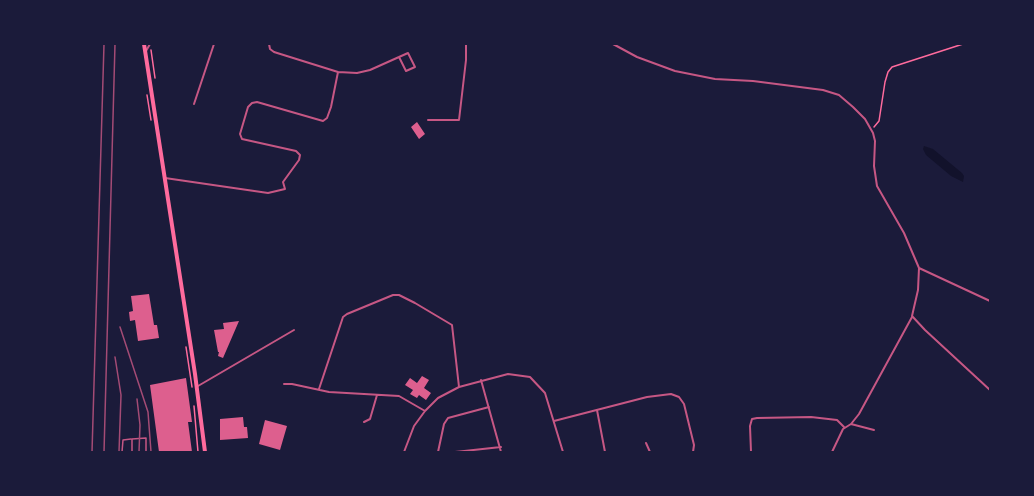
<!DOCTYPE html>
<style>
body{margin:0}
#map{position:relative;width:1034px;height:496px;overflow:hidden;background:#1b1b3a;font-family:Overpass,sans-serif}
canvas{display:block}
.frame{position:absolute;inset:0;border:45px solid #1b1b3a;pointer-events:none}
</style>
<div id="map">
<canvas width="1034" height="496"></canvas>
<div class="frame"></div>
</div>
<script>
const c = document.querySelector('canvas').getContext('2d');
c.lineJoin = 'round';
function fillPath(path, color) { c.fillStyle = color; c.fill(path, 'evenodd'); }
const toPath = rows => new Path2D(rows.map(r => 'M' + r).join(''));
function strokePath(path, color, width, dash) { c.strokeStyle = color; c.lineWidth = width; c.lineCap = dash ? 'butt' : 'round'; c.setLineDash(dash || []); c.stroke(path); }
fillPath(toPath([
 [924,146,933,149,962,173,964,176,963,182,951,176,926,155,923,149]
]), '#12122b');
fillPath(toPath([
 [417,122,425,134,419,139,411,127],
 [149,294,154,325,157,325,159,338,138,341,135,320,130,321,129,312,133,311,131,296],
 [239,321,223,358,218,356,219,352,218,352,214,330,224,329,223,323],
 [422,376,429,380,424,388,431,393,426,400,419,395,417,398,410,394,413,390,405,385,410,378,417,383],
 [186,378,192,422,188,422,192,452,159,452,150,385],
 [243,417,244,427,247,427,248,438,220,440,220,419],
 [265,420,287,426,280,450,259,444]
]), '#dd5f8e');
strokePath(toPath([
 [151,50,155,78],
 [147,95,151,120],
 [874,127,879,121,885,82,888,72,892,67,963,44],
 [186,347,192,387],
 [194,406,198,452]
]), '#ff6b9d', 1.5);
strokePath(toPath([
 [122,452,123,440,131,439],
 [132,452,132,439,146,438,146,452]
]), '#c65784', 1.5);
strokePath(toPath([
 [613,44,637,57,675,71,715,79,753,81,823,90,839,95,853,107,865,119,873,133,875,141,874,166,877,186,904,233,919,268,918,290,912,316,925,330,990,390],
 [146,51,150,44],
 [408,53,415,67,406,71,399,57,408,53],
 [338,72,357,73,370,70,399,57],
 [194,104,214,44],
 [428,120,459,120,466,60,466,44],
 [165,178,268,193,285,189,283,182,299,160,300,155,296,151,242,139,240,134,248,107,252,103,257,102,323,121,327,118,331,107,338,72,274,52,270,49,269,44],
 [919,268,990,301],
 [481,380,501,452],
 [284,384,292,384,329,392,399,396,425,411],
 [198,386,294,330],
 [319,389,343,317,347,314,393,295,399,295,415,303,452,325,459,387],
 [597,410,605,452],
 [554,421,647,397,671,394,679,397,684,404,694,445,693,452],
 [364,422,370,419,377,395],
 [851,424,874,430],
 [646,443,650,452],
 [404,452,414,426,425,411,438,398,459,387,508,374,530,377,545,393,563,452],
 [438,452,444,424,448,418,489,407],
 [455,452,501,447],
 [751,452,750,426,752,419,757,418,811,417,837,420,844,427],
 [832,452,843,429,851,424,859,414,912,317]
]), '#c65784', 2);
strokePath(toPath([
 [144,44,195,374,205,452]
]), '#ff6b9d', 4);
strokePath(toPath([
 [120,327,148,412,151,452],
 [115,357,121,395,119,452],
 [137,399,140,425,139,452],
 [92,452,104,44],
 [104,452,115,44]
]), '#a44b75', 1.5);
</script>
